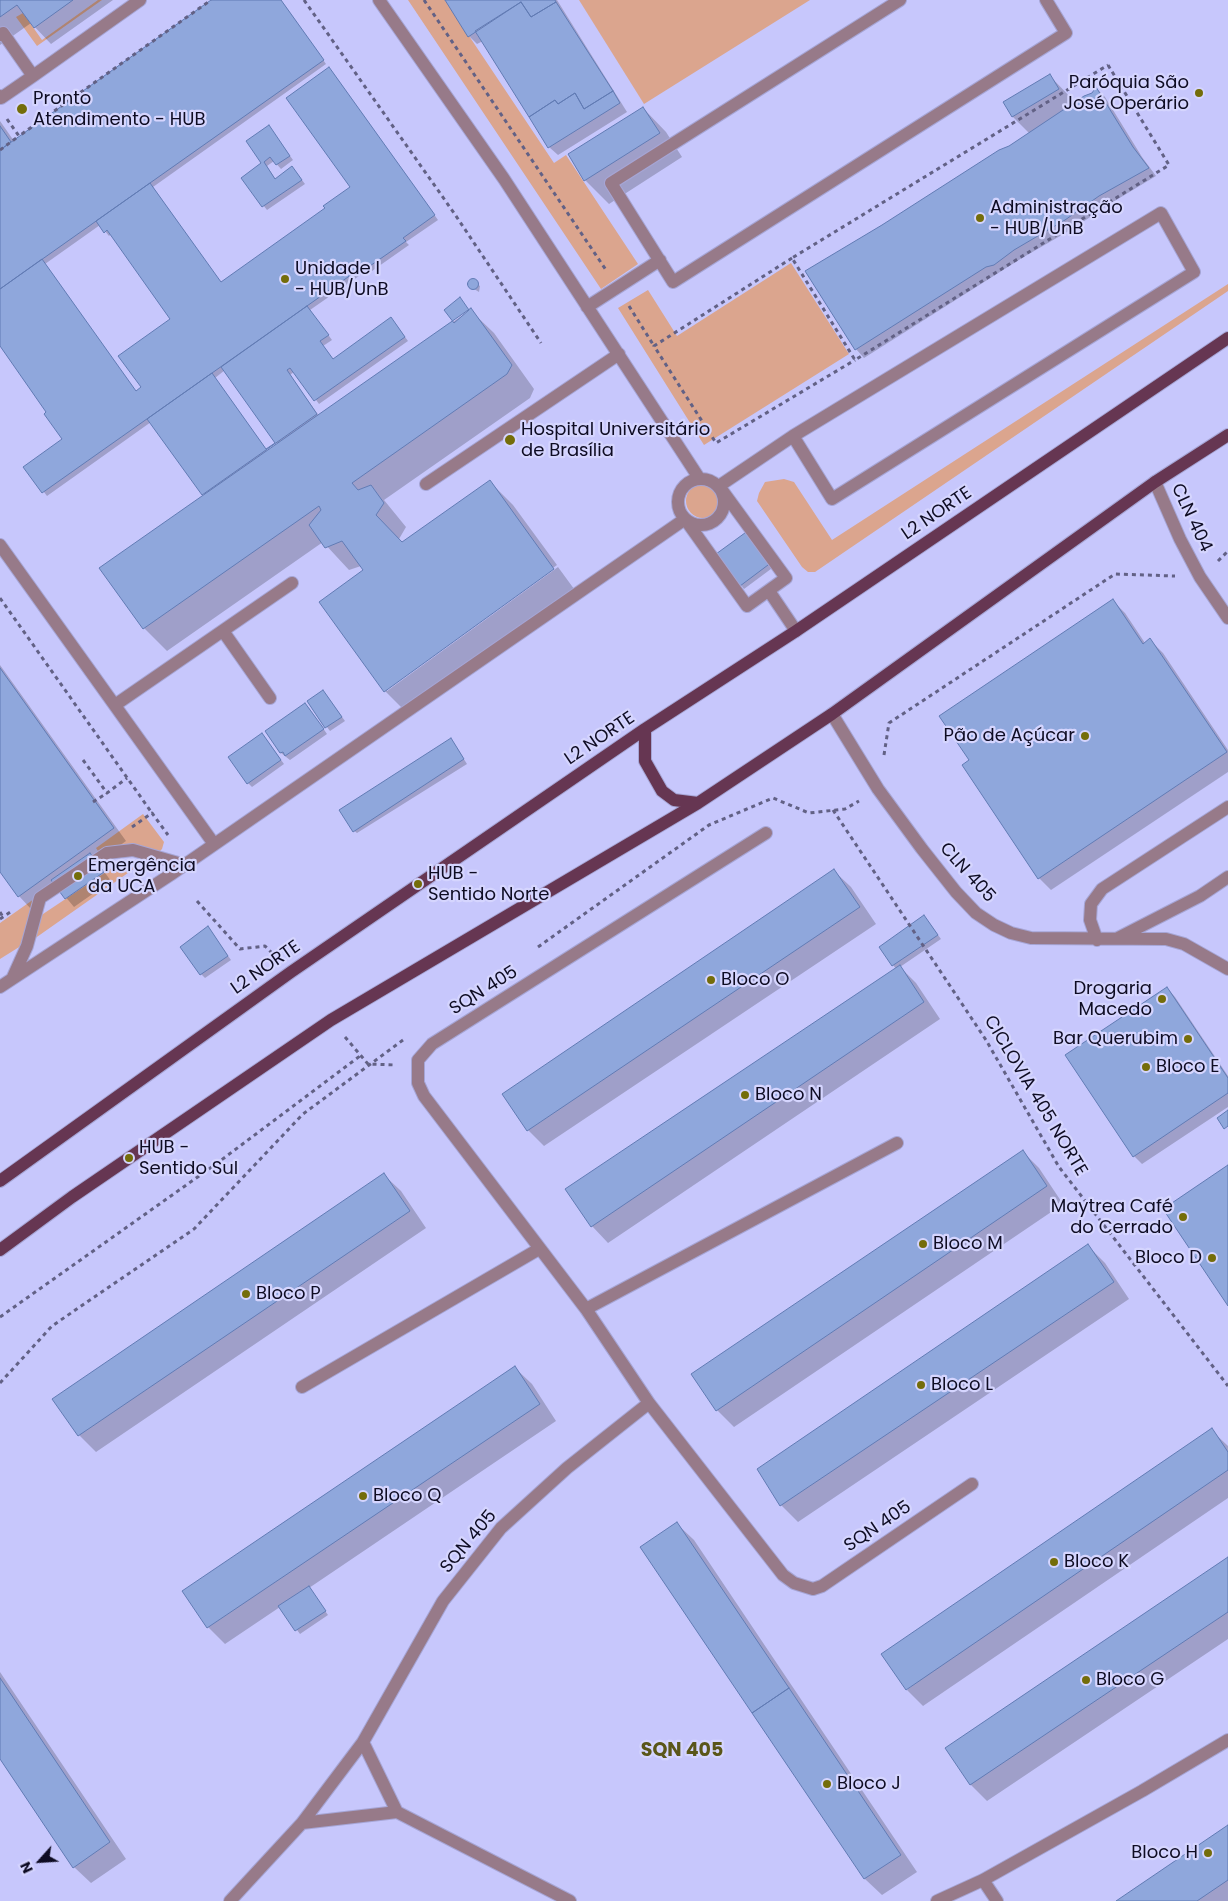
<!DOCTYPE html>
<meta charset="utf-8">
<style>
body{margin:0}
#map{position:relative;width:1228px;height:1901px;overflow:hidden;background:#c7c7fc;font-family:Poppins,sans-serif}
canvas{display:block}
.north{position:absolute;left:15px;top:1836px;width:50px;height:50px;-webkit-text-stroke:4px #d5d5fe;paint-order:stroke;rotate:244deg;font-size:14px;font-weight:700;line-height:20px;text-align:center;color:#0e0c23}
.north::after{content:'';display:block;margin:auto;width:18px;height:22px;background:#0e0c23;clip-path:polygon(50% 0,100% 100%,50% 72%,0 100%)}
</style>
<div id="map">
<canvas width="1228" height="1901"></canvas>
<div class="north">N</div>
</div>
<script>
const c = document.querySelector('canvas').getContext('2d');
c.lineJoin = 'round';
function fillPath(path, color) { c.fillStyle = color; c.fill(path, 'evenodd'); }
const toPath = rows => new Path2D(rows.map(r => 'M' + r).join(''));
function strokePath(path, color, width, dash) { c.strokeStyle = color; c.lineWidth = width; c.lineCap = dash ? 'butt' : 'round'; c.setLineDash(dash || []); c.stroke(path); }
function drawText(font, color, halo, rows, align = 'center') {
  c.font = font + ' Poppins,sans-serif'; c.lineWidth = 4.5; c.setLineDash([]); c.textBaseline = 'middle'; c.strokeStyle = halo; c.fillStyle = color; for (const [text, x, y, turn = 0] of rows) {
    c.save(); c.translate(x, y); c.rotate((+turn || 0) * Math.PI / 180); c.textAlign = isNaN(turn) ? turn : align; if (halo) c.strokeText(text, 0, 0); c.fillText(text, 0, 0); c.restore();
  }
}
fillPath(toPath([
 [98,0,102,0,37,46,16,17,23,13,42,40],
 [408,0,445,0,554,163,566,155,638,264,601,289],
 [579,0,810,0,644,104],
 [791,263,849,354,704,445,618,308,648,290,677,336],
 [1228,284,1228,291,815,572,808,572,802,567,757,501,759,493,765,482,784,479,794,482,832,540],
 '686 501a17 17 0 1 1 34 0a17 17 0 1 1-34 0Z',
 [143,814,164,842,162,849,158,853,121,845,100,854,96,848],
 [121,862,135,868,34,939,40,916],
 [34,899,24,944,0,959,0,923]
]), '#dba58e');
fillPath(toPath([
 [0,0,113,0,51,44,31,23,0,45],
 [213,0,281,0,326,64,153,187,221,284,327,208,351,187,333,73,438,220,406,242,409,245,372,271,369,269,310,310,332,340,323,346,334,360,395,323,408,341,319,404,295,371,290,375,319,416,470,310,494,333,534,389,530,398,384,500,406,527,399,539,403,544,490,482,513,505,557,565,387,688,387,691,558,567,577,593,408,714,385,691,364,570,361,566,349,570,323,542,167,651,144,628,205,496,151,422,47,496,25,467,64,439,48,412,0,343,0,121,14,141],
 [100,225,109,236,111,234,171,319,142,388,136,392,45,264],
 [225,370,278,445,268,452,215,378],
 [447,0,557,0,627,112,558,155,549,147,483,41,477,44,469,36],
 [1049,75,1076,103,1093,94,1097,89,1105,97,1142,157,1156,176,1108,205,1074,228,1022,258,864,358,856,349,1010,147,1030,134,1013,117,1005,102],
 [643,108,666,132,682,157,609,204,585,180,570,155],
 [269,127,293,160,281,169,274,161,267,166,276,180,296,172,305,184,267,210,242,178,262,163],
 [471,280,480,286,479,292,469,286],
 [749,532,775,566,744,589,741,585],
 [1113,601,1125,613,1145,643,1150,640,1163,653,1228,750,1228,772,1051,890,1039,878,971,760],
 [0,665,126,841,97,862,111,881,74,907,59,889,31,909,19,896,0,870],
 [327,696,345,721,330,731,308,702],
 [309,708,327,734,290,760,281,753,266,732],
 [266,739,284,764,252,787,248,783],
 [451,739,467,764,357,833,353,830],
 [834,871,851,887,876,924,544,1146,528,1130],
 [928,921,941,939,900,967,916,983,940,1019,608,1243,592,1226,896,969,880,947],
 [211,932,231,960,205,978,201,974],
 [1167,988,1175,997,1228,1076,1228,1107,1142,1164,1134,1156],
 [1023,1152,1039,1168,1063,1204,734,1427,717,1410,693,1375],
 [384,1175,401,1191,426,1228,96,1452,79,1435],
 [1088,1246,1105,1263,1129,1299,798,1522,781,1505],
 [515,1368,532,1384,556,1421,309,1588,328,1615,300,1634,280,1607,225,1644,208,1627,184,1591],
 [1211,1430,1228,1446,1228,1498,923,1706,907,1690],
 [677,1524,694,1540,917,1872,882,1895,865,1879,642,1547],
 [1228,1559,1228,1639,987,1801,971,1785,946,1748],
 [0,1672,126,1859,91,1883,74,1867,0,1757],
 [1228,1827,1228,1901,1118,1901]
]), '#0003');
const building = toPath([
 [0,0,73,0,34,28,17,5,0,17,0,0],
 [211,0,281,0,324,60,0,289,0,150,211,0],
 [445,0,555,0,556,2,531,17,521,2,468,37,445,0],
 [521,2,531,17,556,2,613,91,584,109,575,93,558,104,555,100,529,117,475,31,521,2],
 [329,67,435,215,403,238,406,241,367,268,365,265,42,493,23,467,62,439,44,414,46,412,0,346,0,289,42,259,136,391,141,387,118,356,170,319,107,230,104,233,96,221,150,183,221,282,325,208,323,206,350,187,286,98,329,67],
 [1050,74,1059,89,1012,117,1003,102,1050,74],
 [1096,87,1133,147,1149,168,1099,196,1065,220,1014,250,994,265,986,267,855,350,805,271,882,225,999,150,1009,146,1084,96,1092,93,1096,87],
 [613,91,620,103,548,148,529,117,555,100,558,104,575,93,584,109,613,91],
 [643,107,660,133,584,181,568,154,643,107],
 [269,125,290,156,276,165,270,157,264,162,275,179,292,166,302,180,262,207,241,178,261,163,246,141,269,125],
 [0,126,11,142,0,150,0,126],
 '467.5 284a5.5 5.5 0 1 1 11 0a5.5 5.5 0 1 1-11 0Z',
 [460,297,469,310,454,323,444,310,460,297],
 [307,306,329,335,320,341,333,359,391,317,405,337,314,401,290,368,287,370,317,414,202,495,147,419,212,373,266,449,275,443,221,367,307,306],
 [471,308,512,365,507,374,352,483,358,490,371,485,384,503,376,515,402,542,490,480,554,569,384,692,319,602,363,570,342,541,325,548,309,525,321,510,319,506,143,629,99,568,471,308],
 [749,530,772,562,740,586,716,554,749,530],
 [1113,599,1143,644,1150,638,1227,752,1038,879,962,765,969,760,939,716,1113,599],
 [0,668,114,828,18,897,0,872,0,668],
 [323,690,342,717,325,728,307,701,323,690],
 [305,703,324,729,285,756,283,752,280,753,265,731,305,703],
 [262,733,281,760,247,784,228,757,262,733],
 [451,738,464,759,353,832,339,810,451,738],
 [90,853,104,872,65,899,51,880,90,853],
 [834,869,860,907,527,1131,502,1094,834,869],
 [924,915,938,935,892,966,879,947,924,915],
 [208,926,228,956,200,975,180,947,208,926],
 [900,965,924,1002,591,1227,565,1189,900,965],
 [1167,987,1228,1078,1228,1093,1133,1157,1065,1055,1167,987],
 [1228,1110,1228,1126,1224,1129,1217,1118,1228,1110],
 [1023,1150,1047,1186,716,1411,691,1374,1023,1150],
 [1228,1165,1228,1306,1163,1209,1228,1165],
 [384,1173,410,1211,78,1436,52,1399,384,1173],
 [1088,1244,1114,1282,780,1506,757,1469,1088,1244],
 [515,1366,540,1404,207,1628,182,1591,515,1366],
 [1212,1428,1228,1452,1228,1470,906,1690,881,1654,1212,1428],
 [677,1522,789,1688,752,1713,640,1547,677,1522],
 [1228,1557,1228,1612,970,1785,945,1748,1228,1557],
 [309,1586,326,1611,295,1631,278,1606,309,1586],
 [0,1678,110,1842,73,1868,0,1759,0,1678],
 [789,1688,901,1855,864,1879,752,1713,789,1688],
 [1228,1825,1228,1880,1197,1901,1116,1901,1228,1825]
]);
fillPath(building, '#8fa7dc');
strokePath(building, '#617bb4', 1);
const minor = toPath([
 [379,0,504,179,699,478],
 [900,0,611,183,673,282,1066,33,1046,0],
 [0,35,3,33,33,76],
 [0,96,1,98,33,76,140,0],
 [587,307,660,260],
 '678 502a23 23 0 1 1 46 0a23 23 0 1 1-46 0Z',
 [1155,482,1180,539,1200,577,1228,618],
 [426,484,619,354],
 [0,545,214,844],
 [769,591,796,631],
 [223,631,270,698],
 [115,705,292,583],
 [832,714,878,789,922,849,956,892,976,913,994,925,1011,933,1031,938,1166,939,1184,944,1228,969],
 [766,833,432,1044,418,1060,418,1083,424,1096,586,1309,649,1403,783,1575,794,1583,813,1589,822,1586,972,1484],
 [1118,938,1200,896,1228,877],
 [1097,940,1090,920,1091,904,1102,889,1228,807],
 [13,977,27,946,40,898,107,853,133,850,185,865],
 [0,987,170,875,685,519,747,606,786,578,719,486,793,436,1161,213,1194,272,832,499,793,436],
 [586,1309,897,1143],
 [302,1387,539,1249],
 [363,1742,397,1812],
 [302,1823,397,1812,570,1901],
 [983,1880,997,1901],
 [230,1901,302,1823,363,1742,443,1601,501,1528,567,1468,649,1403],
 [937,1901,983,1880,1142,1791,1228,1740]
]);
const major = toPath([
 [645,729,645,761,662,791,674,800,698,803],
 [0,1181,291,972,645,729,796,631,1228,338],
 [0,1250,72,1197,331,1020,698,803,832,714,1155,482,1228,435]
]);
strokePath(minor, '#a6a5d5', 14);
strokePath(major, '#a6a5d5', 14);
strokePath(toPath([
 [304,0,454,213,541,343],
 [424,0,606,270],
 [1108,65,1169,165,855,360,792,258,1108,65],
 [7,119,19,136,211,0],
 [0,150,19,136],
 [792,258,654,346,716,443,855,360],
 [629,306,654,346],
 [1218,561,1228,551],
 [0,598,152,813],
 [884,755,889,723,1115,574,1175,576],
 [83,760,107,793,127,778],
 [93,802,107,793],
 [833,810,986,1040,1059,1167,1228,1386],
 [132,827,152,813,168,835],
 [197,901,240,949,265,946,275,956],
 [0,912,3,917],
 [0,919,12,911],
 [538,947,709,825,773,798,809,813,845,809,859,801],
 [345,1037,368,1064,396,1065],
 [0,1317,216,1164,360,1056],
 [0,1383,52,1326,194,1229,303,1114,403,1040]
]), '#626185', 3, [4, 4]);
strokePath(minor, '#977a89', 12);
strokePath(major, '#663652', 12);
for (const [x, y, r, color] of [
 [1199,93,5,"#746d0a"],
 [22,109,6,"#746d0a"],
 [980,218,5,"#746d0a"],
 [285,279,5,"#746d0a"],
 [510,440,6,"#746d0a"],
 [1085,736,5,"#746d0a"],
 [78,876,5,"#746d0a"],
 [418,884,5,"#746d0a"],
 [711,980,5,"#746d0a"],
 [1162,999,5,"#746d0a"],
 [1188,1039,5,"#746d0a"],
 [1146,1067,5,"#746d0a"],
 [745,1095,5,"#746d0a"],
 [129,1158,5,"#746d0a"],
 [1183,1217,5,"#746d0a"],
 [923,1244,5,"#746d0a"],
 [1212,1258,5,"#746d0a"],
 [246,1294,5,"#746d0a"],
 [921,1385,5,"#746d0a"],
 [363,1496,5,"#746d0a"],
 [1054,1562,5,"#746d0a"],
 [1086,1680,5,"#746d0a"],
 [827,1784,5,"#746d0a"],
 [1208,1853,5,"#746d0a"]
]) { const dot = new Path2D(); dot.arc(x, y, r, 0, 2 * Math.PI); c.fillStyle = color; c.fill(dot); strokePath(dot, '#d5d5fe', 2); }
drawText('18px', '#0e0c23', '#d5d5fe', [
 ["Paróquia São",1189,83,"right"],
 ["José Operário",1189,104,"right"],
 ["Pronto",33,99],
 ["Atendimento - HUB",33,120],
 ["Administração",990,208],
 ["- HUB/UnB",990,229],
 ["Unidade I",295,269],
 ["- HUB/UnB",295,290],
 ["Hospital Universitário",521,430],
 ["de Brasília",521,451],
 ["Pão de Açúcar",1075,736,"right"],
 ["Emergência",88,866],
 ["da UCA",88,887],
 ["HUB -",428,874],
 ["Sentido Norte",428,895],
 ["Bloco O",721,980],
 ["Drogaria",1152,989,"right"],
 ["Macedo",1152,1010,"right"],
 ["Bar Querubim",1178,1039,"right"],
 ["Bloco E",1156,1067],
 ["Bloco N",755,1095],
 ["HUB -",139,1148],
 ["Sentido Sul",139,1169],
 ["Maytrea Café",1173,1207,"right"],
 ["do Cerrado",1173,1228,"right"],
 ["Bloco M",933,1244],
 ["Bloco D",1202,1258,"right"],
 ["Bloco P",256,1294],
 ["Bloco L",931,1385],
 ["Bloco Q",373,1496],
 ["Bloco K",1064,1562],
 ["Bloco G",1096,1680],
 ["Bloco J",837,1784],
 ["Bloco H",1198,1853,"right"]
], 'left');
drawText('18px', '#0e0c23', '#d5d5fe', [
 ["L2 NORTE",937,514,-34],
 ["CLN 404",1191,518,65],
 ["L2 NORTE",600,739,-34],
 ["CLN 405",967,873,48],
 ["L2 NORTE",266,968,-35],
 ["SQN 405",484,991,-32],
 ["CICLOVIA 405 NORTE",1035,1096,59],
 ["SQN 405",878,1527,-34],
 ["SQN 405",469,1542,-50]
]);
drawText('bold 19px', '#5a5619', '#d5d5fe', [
 ["SQN 405",682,1751]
]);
</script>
